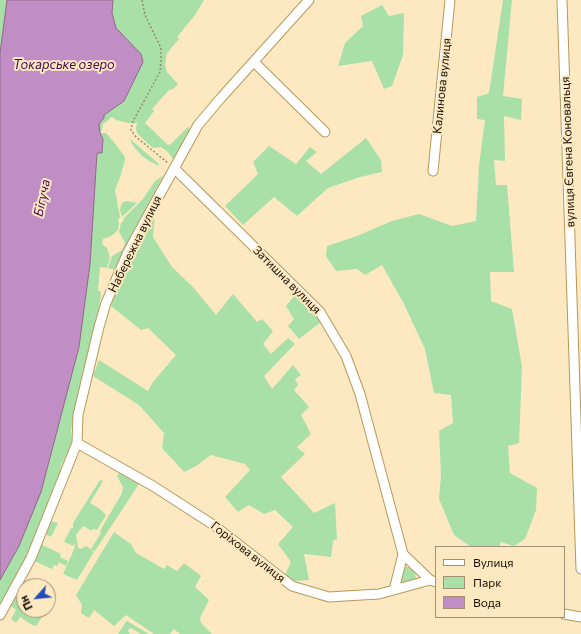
<!DOCTYPE html>
<meta charset="utf-8">
<style>
body{margin:0}
#map{position:relative;width:581px;height:634px;overflow:hidden;background:#fce9c2;font-family:Commissioner,sans-serif}
canvas{display:block}
.legend{position:absolute;left:435px;top:546px;width:130px;height:72px;box-sizing:border-box;background:#fce9c2;border:1px solid #a29174;margin:0;padding:5px 7px;list-style:none;font-size:12px;color:#1a0e00}
.legend li{display:flex;align-items:center;gap:8px;height:20px}
.legend b{width:20px;border:1px solid #a29174}
.north{position:absolute;left:16px;top:578px;width:40px;height:40px;box-sizing:border-box;background:#fce9c2;border:1px solid #a29174;border-radius:50%;rotate:243deg;font-size:11px;font-weight:700;line-height:16px;text-align:center;color:#1a0e00}
.north::after{content:'';display:block;margin:auto;width:14px;height:18px;background:#224ebc;clip-path:polygon(50% 0,100% 100%,50% 72%,0 100%)}
</style>
<div id="map">
<canvas width="581" height="634"></canvas>
<ul class="legend">
<li><b style="height:5px;background:#fff"></b>Вулиця</li>
<li><b style="height:11px;background:#a8e0a7"></b>Парк</li>
<li><b style="height:11px;background:#c08dc4"></b>Вода</li>
</ul>
<div class="north">Пн</div>
</div>
<script>
const c = document.querySelector('canvas').getContext('2d');
c.lineJoin = 'round';
function fillPath(path, color) { c.fillStyle = color; c.fill(path, 'evenodd'); }
const toPath = rows => new Path2D(rows.map(r => 'M' + r).join(''));
function strokePath(path, color, width, dash) { c.strokeStyle = color; c.lineWidth = width; c.lineCap = dash ? 'butt' : 'round'; c.setLineDash(dash || []); c.stroke(path); }
function drawText(font, color, halo, rows, align = 'center') {
  c.font = font + ' Commissioner,sans-serif'; c.lineWidth = 4; c.setLineDash([]); c.textBaseline = 'middle'; c.strokeStyle = halo; c.fillStyle = color; for (const [text, x, y, turn = 0] of rows) {
    c.save(); c.translate(x, y); c.rotate((+turn || 0) * Math.PI / 180); c.textAlign = isNaN(turn) ? turn : align; if (halo) c.strokeText(text, 0, 0); c.fillText(text, 0, 0); c.restore();
  }
}
fillPath(toPath([
 [0,0,7,0,0,53],
 [113,0,204,0,195,15,177,37,179,39,167,53,165,65,167,72,178,84,172,90,170,89,152,109,154,111,145,123,168,145,171,144,188,127,191,130,173,159,168,152,161,147,153,148,148,144,137,133,136,128,137,123,129,123,116,120,112,117,103,124,101,133,106,133,117,146,125,157,125,160,120,177,115,190,120,217,118,220,119,223,118,230,111,236,103,239,102,244,107,248,110,257,107,268,100,267,98,290,101,292,100,302,85,365,71,430,72,444,61,466,59,482,30,551,0,607,0,580,19,546,48,466,59,419,79,347,90,264,97,153,102,153,103,139,100,133,99,124,104,118,104,115,124,101,142,62,141,54,116,28,112,13],
 [503,0,512,0,503,96,522,99,521,120,504,116,505,161,494,160,496,185,507,185,514,272,490,272,491,301,512,309,522,367,519,443,508,446,510,473,537,488,536,510,525,539,514,546,501,542,499,547,471,547,454,535,439,499,441,475,439,431,453,423,451,395,434,393,425,349,404,304,382,265,365,275,357,269,336,271,326,256,327,246,357,236,392,221,419,214,452,226,476,221,479,165,485,120,477,119,477,97,489,93],
 [382,5,389,16,404,13,403,55,392,86,384,89,372,61,338,66,345,43,363,26,361,16],
 [129,138,159,164,159,166,149,161,142,156,134,147],
 [366,138,381,160,382,172,360,177,328,188,297,216,274,197,243,225,225,206,258,174,253,162,269,146,296,164,310,147,317,152,306,161,321,174],
 [163,176,114,270,108,268,112,256,122,250,124,246,125,242,119,232,121,223,123,222,124,218,143,199,155,181],
 [127,201,137,203,122,217,120,210,121,205,123,202],
 [154,208,158,209,155,213,153,237,172,267,192,286,216,315,233,294,257,322,262,319,273,331,263,344,271,354,288,338,295,344,264,376,272,389,293,365,301,375,295,379,298,385,294,390,309,407,301,415,311,434,297,447,305,454,281,477,314,513,335,503,337,539,333,541,331,557,304,554,309,580,295,581,285,575,291,562,278,544,293,527,275,510,264,514,249,505,238,512,225,497,250,470,245,464,211,455,196,466,184,472,162,448,164,433,139,405,93,376,99,360,148,391,153,382,176,355,148,328,141,330,111,306,137,241],
 [295,295,321,322,299,339,288,326,294,319,286,306],
 [121,473,139,484,95,551,92,550,94,552,77,580,63,574,75,547,74,540,74,546,64,542,71,528,73,528,73,523,100,480,103,481,90,503,100,509,106,515,97,530,93,529,92,531,83,526,76,535,78,547,80,549,86,546,91,549,101,533,100,531,122,493,123,487,117,476,118,474],
 [51,521,58,523,51,537,45,534],
 [114,532,131,544,136,553,164,569,167,565,177,571,184,563,201,576,195,587,209,600,200,618,201,623,212,634,180,634,174,629,170,634,154,634,126,615,114,626,94,610,89,618,81,613,82,605,76,595],
 [41,544,61,554,60,557,68,561,66,566,59,562,57,566,54,565,52,569,34,561],
 [404,566,411,568,415,573,416,579,415,581,402,585,400,583],
 [17,595,24,598,24,610,47,610,36,626,32,625,20,617,16,623,11,619,16,610,11,606],
 [127,620,127,621,149,634,141,634,131,628,129,629,128,631,130,634,118,634]
]), '#a8e0a7');
const water = toPath([
 [7,0,113,0,112,13,116,28,141,54,143,62,124,101,104,115,104,118,99,124,100,133,103,139,102,153,97,153,90,264,79,347,41,492,19,546,0,580,0,53,7,0]
]);
fillPath(water, '#c08dc4');
strokePath(water, '#8e6789', 1);
const street = toPath([
 [562,0,581,569],
 [254,62,325,132],
 [174,168,320,312,346,356,360,394,403,554,430,580],
 [433,171,450,0],
 [77,443,153,486,215,526,292,586,329,597,345,596,379,594,430,580,436,582],
 [394,590,403,554],
 [564,614,581,617],
 [0,615,31,558,77,443,78,415,99,327,106,303,128,252,198,125,220,99,309,0]
]);
strokePath(street, '#b89858', 11);
strokePath(toPath([
 [142,0,145,15,161,48,161,61,160,72,133,121,131,130,136,137,168,163]
]), '#9b8b6f', 1.5, [2, 2]);
strokePath(street, '#fff', 9);
drawText('12px', '#1a0e00', '#fce9c2', [
 ["Калинова вулиця",442,86,-84],
 ["вулиця Євгена Коновальця",568,152,-92],
 ["Набережна вулиця",135,244,-64],
 ["Затишна вулиця",287,280,45],
 ["Горіхова вулиця",248,552,38]
]);
drawText('italic 13px', '#47054d', '#fce9c2', [
 ["Токарське озеро",64,65],
 ["Бігуча",42,198,-78]
]);
</script>
